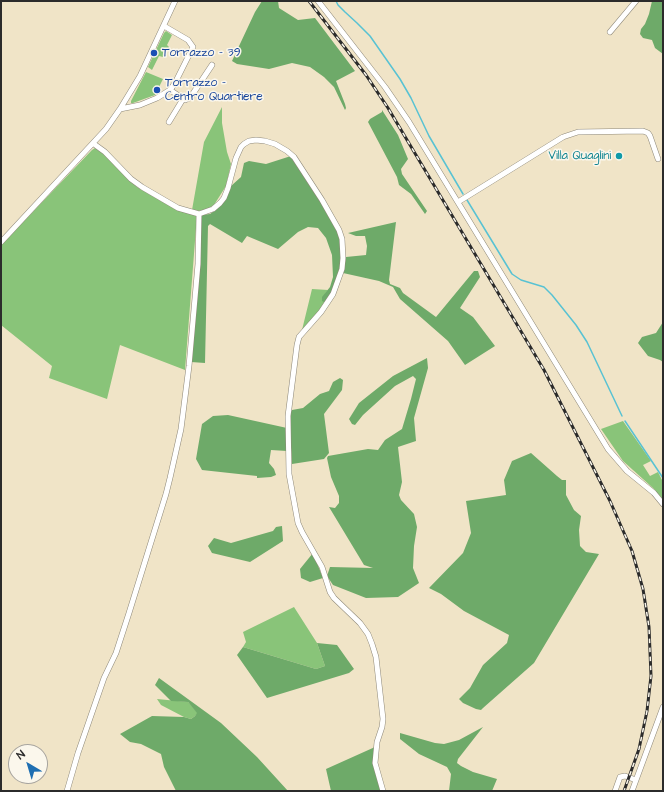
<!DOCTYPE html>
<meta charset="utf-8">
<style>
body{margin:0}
#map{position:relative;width:664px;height:792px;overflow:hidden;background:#f0e4c7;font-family:"Architects Daughter",sans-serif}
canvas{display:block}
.frame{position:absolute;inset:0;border:2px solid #2b2b2b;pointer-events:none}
.north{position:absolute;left:8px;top:744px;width:40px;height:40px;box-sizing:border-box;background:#fbf7ec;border:1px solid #a8a59f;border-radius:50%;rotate:322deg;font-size:11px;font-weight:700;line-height:16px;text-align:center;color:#2b2b2b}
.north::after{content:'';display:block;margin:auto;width:14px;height:18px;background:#1f6fb2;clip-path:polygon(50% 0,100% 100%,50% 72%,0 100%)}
</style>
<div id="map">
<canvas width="664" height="792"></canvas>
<div class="frame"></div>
<div class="north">N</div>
</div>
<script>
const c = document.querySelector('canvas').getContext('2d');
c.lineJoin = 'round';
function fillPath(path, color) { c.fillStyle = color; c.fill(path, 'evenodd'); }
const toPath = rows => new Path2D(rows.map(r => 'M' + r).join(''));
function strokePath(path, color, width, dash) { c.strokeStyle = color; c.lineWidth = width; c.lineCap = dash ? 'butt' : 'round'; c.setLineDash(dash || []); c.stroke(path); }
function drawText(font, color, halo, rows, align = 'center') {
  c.font = font + ' "Architects Daughter",sans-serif'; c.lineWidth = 3; c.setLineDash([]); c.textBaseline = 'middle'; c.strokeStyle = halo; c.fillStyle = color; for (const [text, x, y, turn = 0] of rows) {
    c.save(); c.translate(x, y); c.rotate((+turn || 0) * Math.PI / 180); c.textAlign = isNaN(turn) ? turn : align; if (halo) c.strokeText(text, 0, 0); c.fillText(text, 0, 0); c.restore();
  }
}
fillPath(toPath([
 [166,31,172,35,167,45,169,47,163,57,159,56,152,70,148,67,164,33],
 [146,72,163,79,155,95,133,103,131,103,131,101],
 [222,107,222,123,227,152,231,164,226,186,214,205,207,210,198,211,192,210,204,142],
 [95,148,101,151,137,187,177,210,197,215,185,370,120,345,107,399,49,378,52,366,1,325,1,245,92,150],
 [312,289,328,290,325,294,326,303,302,330],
 [623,421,651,461,643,465,650,476,658,472,663,482,663,500,653,488,623,461,601,429],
 [294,607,317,643,325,666,316,669,243,647,246,642,243,632],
 [157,699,188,702,198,713,195,716,191,719,184,717,161,705]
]), '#89c479');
fillPath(toPath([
 [262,1,278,1,279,8,298,20,315,18,355,71,336,81,345,104,346,108,345,110,334,87,324,77,310,67,292,63,269,69,237,64,232,61,255,12],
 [652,1,663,1,663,54,655,48,652,40,643,38,640,34,641,29,645,24,649,14],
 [382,110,398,135,408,159,401,169,402,174,427,211,425,214,411,194,399,185,397,177,368,122,370,119,382,112],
 [291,156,302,171,336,228,341,241,342,260,334,287,326,303,322,301,322,297,330,287,333,277,332,255,326,238,318,228,308,227,298,232,278,249,247,236,242,243,210,224,208,226,205,363,191,362,201,215,210,214,218,208,226,198,231,186,241,177,244,163,249,161,266,164],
 [396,222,389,280,390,284,400,288,403,293,436,317,474,271,478,271,480,277,460,308,473,317,495,346,465,365,448,341,400,299,393,287,379,281,343,273,346,257,366,255,367,246,365,236,356,236,348,233],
 [663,322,663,362,660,360,648,356,638,343,642,337,656,333],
 [427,358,428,368,414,418,416,441,398,447,402,482,399,495,401,500,414,514,417,527,414,546,413,568,419,583,398,597,366,598,333,585,327,576,330,567,373,568,364,565,329,507,335,508,339,503,339,496,331,477,327,458,328,456,368,449,378,450,385,440,402,429,411,399,416,379,413,376,395,386,363,415,355,425,352,424,349,419,359,403,393,376],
 [340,378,343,380,342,390,324,414,329,453,324,459,292,464,289,415,292,410,303,408,320,394,329,391,333,382],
 [228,415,287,428,287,451,271,450,269,463,274,469,276,475,271,477,257,478,257,476,202,470,196,459,202,424,213,416],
 [531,453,557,476,562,480,566,480,566,495,574,510,581,516,579,530,580,546,586,552,599,554,534,663,483,708,481,710,476,709,463,703,459,699,470,688,483,665,507,643,509,635,464,611,441,594,429,588,463,553,471,533,466,501,506,495,504,480,512,461],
 [282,526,283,541,250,562,212,553,208,546,214,538,231,543,273,531,276,527],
 [313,553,323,578,310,582,301,578,300,569],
 [317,643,337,645,354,669,349,673,267,698,237,655,243,647,316,669,325,666],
 [159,678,221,723,257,757,288,791,176,791,164,767,161,754,141,744,130,742,120,734,152,716,184,717,191,719,195,716,197,713,188,702,171,701,155,685],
 [483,727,458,759,457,763,461,766,473,772,497,779,492,791,449,791,451,774,447,767,419,754,400,739,400,733,435,743,444,744,459,740],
 [375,747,382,791,331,791,326,769]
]), '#6eaa69');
strokePath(toPath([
 [336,1,338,5,345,12,357,23,370,36,400,79,411,98,429,136,463,194],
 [467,200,512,274,521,280,544,287,552,295,576,325,587,342,622,416],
 [625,421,663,478]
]), '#58c2d3', 1.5);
const minor = toPath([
 [318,1,385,87,409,122,608,449,627,471,654,493,663,504],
 [610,32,636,1],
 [170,90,185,100,190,98,212,65],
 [120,109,140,105,157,98,170,90,175,83,193,47,188,40,164,26],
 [169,122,183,99],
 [94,144,105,152,131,179,142,187,178,208,199,214,213,209,220,203,224,198,228,188,236,158,241,147,244,144,249,141,256,140,265,141,275,144,287,151,294,157,322,200,339,230,342,239,343,258,342,269,333,294,321,312,299,337,297,345,288,416,289,474,298,523,302,532,322,567,330,592,334,598,360,623,368,634,372,644,376,657,383,719,382,727,377,742,375,763,383,791],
 [458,202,563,137,578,132,643,131,648,133,650,136,658,159],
 [1,242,106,129,120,109,140,76,175,1],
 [67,791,78,753,104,678,116,653,129,613,166,494,170,478,181,429,189,366,198,264,199,214],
 [615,791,620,777,625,776,636,780],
 [632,791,663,707]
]);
strokePath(minor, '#8e8879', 6);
strokePath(minor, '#fff', 5);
const rail = toPath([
 [309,1,366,75,388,108,544,370,610,501,632,551,643,589,649,627,651,676,647,711,639,749,624,791]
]);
strokePath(rail, '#2b2b2b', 3);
strokePath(rail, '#fbf7ec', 1.5, [4.5]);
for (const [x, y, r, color] of [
 [154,53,4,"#1a4fb4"],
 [157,90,4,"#1a4fb4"],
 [619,156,4,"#0f9aa8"]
]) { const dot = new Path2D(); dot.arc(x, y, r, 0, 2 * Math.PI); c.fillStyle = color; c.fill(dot); strokePath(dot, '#fbf7ec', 1.5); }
drawText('12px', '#164399', '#fbf7ec', [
 ["Torrazzo – 39",162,53],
 ["Torrazzo –",165,83],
 ["Centro Quartiere",165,97]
], 'left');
drawText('12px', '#0d838f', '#fbf7ec', [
 ["Villa Quaglini",611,156]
], 'right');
</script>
